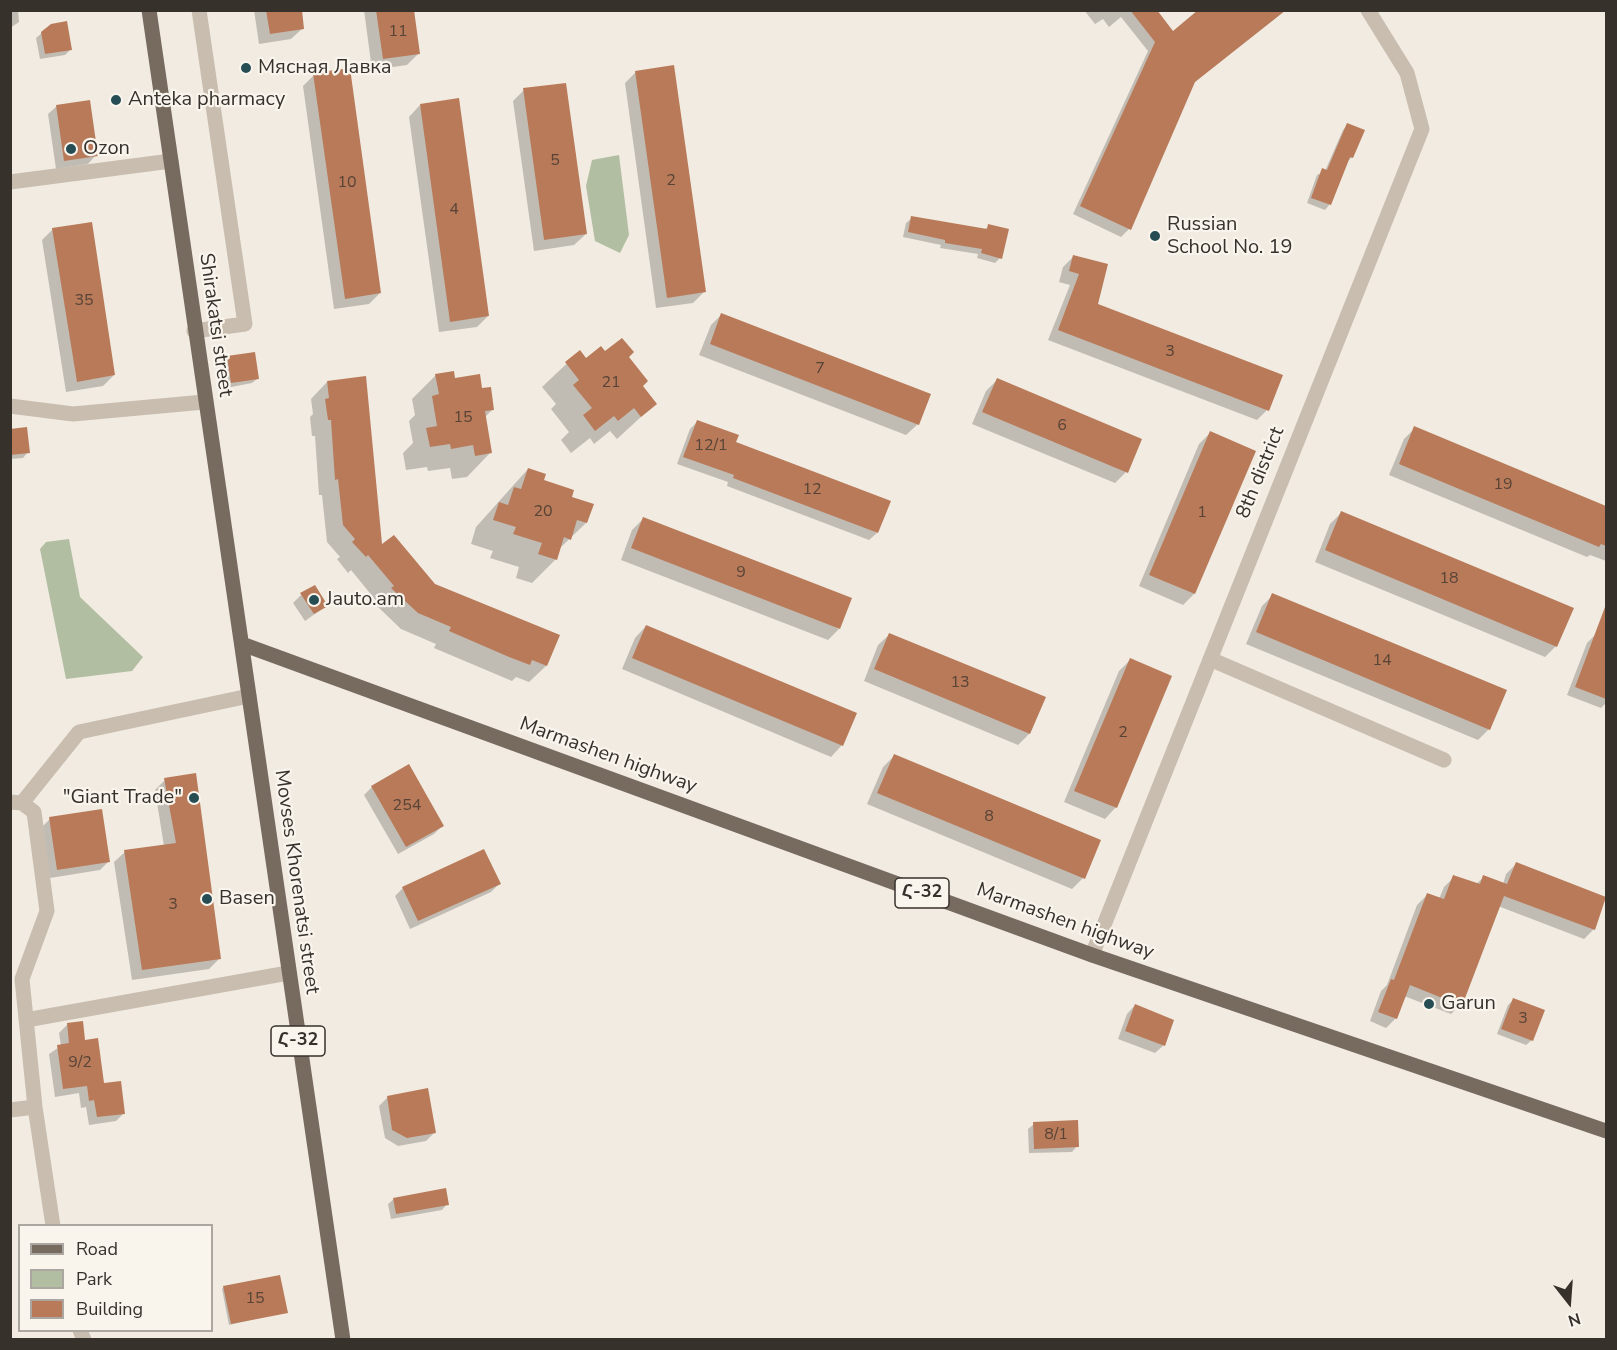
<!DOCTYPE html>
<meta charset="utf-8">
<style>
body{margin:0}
#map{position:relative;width:1617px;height:1350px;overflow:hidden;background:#f1ebe1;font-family:"Nunito Sans",sans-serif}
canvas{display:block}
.frame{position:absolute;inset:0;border:12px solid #37312c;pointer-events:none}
.legend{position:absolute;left:18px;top:1224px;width:195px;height:108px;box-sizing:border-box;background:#f9f5ed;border:2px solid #aba7a0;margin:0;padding:8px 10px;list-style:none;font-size:18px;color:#37312c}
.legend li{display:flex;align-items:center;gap:12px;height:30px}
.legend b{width:30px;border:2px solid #aba7a0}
.north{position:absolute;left:1539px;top:1272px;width:60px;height:60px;-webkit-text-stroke:4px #f9f5ed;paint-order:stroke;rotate:163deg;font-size:16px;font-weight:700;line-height:24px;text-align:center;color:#37312c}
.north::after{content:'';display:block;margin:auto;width:21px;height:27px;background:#37312c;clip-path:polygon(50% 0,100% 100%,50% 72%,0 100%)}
</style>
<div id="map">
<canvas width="1617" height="1350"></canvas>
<div class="frame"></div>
<ul class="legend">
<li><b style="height:8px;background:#776a5f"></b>Road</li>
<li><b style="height:16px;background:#b2bea2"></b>Park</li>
<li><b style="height:16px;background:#b87a58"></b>Building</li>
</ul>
<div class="north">N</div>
</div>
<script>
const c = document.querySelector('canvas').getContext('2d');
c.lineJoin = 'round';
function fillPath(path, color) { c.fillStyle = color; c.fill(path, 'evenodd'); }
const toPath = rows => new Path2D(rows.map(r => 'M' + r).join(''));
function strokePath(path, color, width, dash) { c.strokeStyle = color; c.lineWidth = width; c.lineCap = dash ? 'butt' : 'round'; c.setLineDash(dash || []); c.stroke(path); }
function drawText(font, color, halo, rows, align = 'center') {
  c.font = font + ' "Nunito Sans","Noto Sans Armenian",sans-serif'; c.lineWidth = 4.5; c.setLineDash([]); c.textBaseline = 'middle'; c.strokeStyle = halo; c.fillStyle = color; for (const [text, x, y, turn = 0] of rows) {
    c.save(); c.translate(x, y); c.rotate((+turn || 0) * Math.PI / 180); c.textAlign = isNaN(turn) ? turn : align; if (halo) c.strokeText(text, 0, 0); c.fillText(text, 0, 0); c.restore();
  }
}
fillPath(toPath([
 [619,155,629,235,620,253,595,241,586,186,592,160],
 [69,539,80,597,143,657,132,671,66,679,40,549,46,542]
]), '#b2bea2');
fillPath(toPath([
 [10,10,18,10,19,22,10,28],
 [254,10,300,10,303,28,291,39,259,44],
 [364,10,412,10,418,54,407,65,372,70],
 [1084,10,1155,10,1173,33,1201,10,1286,10,1192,84,1129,229,1121,237,1073,214,1148,51,1121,17,1109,27,1103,19,1095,24],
 [42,33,71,49,65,55,40,59,36,38],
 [636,72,704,292,693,303,656,308,625,83],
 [314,75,380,293,369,304,334,309,303,86],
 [524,90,586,234,574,245,534,251,513,101],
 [420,105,488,316,477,327,439,332,409,117],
 [57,106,96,155,88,164,56,169,48,114],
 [1348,124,1352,157,1347,162,1330,204,1325,210,1307,203,1317,175,1325,171,1343,130],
 [912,218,984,230,989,226,1000,258,995,263,977,258,978,254,940,248,941,245,903,237,906,223],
 [53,229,114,375,103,386,66,392,42,240],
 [1074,256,1096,305,1267,410,1257,420,1048,340,1070,285,1059,282,1063,267],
 [722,314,918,424,906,435,699,355,711,325],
 [579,352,585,360,604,354,627,357,641,386,655,404,617,439,610,431,594,444,590,438,571,453,561,440,569,432,551,409,556,404,542,387],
 [228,357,258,378,252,383,226,388,222,363],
 [436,375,481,390,493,409,485,417,490,453,467,477,452,479,450,468,428,471,427,467,406,470,403,453,413,443,409,421,415,415,412,399],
 [997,380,1126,472,1115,483,972,424,986,391],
 [327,382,381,547,434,585,558,636,546,666,529,682,516,677,512,681,434,648,436,644,401,629,376,605,378,603,351,570,348,573,337,559,340,557,327,542,322,495,319,495,315,436,312,436,310,417,313,414,311,399],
 [697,422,734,443,877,533,869,540,727,486,728,482,677,464,690,429],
 [1415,428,1606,508,1606,561,1590,555,1587,557,1389,475,1404,439],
 [10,430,28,452,23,458,10,459],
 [1210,433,1194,594,1183,605,1139,586,1199,444],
 [528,469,570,498,586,523,559,549,556,559,532,583,516,578,519,567,490,558,493,551,471,544,476,527],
 [1341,513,1556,646,1545,657,1315,562,1330,524],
 [643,519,839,629,828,640,621,560,632,530],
 [301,595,326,606,305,621,293,603],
 [1273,595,1489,729,1478,740,1246,644,1262,606],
 [1606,612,1606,703,1601,708,1567,695,1587,643,1595,635],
 [646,626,842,745,831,757,622,669,635,638],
 [890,634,1044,698,1029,734,1018,745,864,681,878,645],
 [1130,660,1171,676,1116,807,1105,819,1064,802,1119,671],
 [894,756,1083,878,1072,889,867,804,883,767],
 [165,780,220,958,209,969,132,980,114,862,125,852,164,846,155,790],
 [372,787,442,826,434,834,398,854,364,795],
 [50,819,108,862,100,870,50,878,42,827],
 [1516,864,1594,929,1584,939,1498,906,1460,1005,1451,1014,1404,996,1396,1018,1386,1028,1370,1021,1381,991,1387,985,1417,905,1427,895,1439,899,1444,887,1454,877,1476,884,1484,877,1503,884,1506,874],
 [499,884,491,892,410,929,395,896,403,888],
 [1514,999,1532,1040,1526,1045,1497,1034,1508,1005],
 [1135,1005,1164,1045,1155,1053,1118,1039,1127,1014],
 [67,1025,84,1042,103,1085,124,1113,116,1121,89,1125,86,1107,81,1108,79,1093,55,1097,49,1054,61,1046,59,1033],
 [387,1098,434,1133,426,1141,398,1146,385,1138,379,1106],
 [1034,1124,1077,1146,1072,1152,1029,1153,1028,1129],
 [394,1199,447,1204,442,1210,391,1219,388,1204],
 [224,1287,286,1312,229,1325,222,1289]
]), '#0003');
fillPath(toPath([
 [266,10,302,10,304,29,270,34],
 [376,10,414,10,420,54,383,59],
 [1130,10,1157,10,1173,31,1198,10,1286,10,1195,82,1131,230,1080,206,1155,42],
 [67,21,72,50,45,54,41,32,51,24],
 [674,65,706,292,667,298,635,71],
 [350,68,381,293,345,299,313,73],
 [566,83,587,234,544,240,523,88],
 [459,98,489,316,450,322,420,104],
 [90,100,98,156,64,161,56,105],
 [1347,123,1365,130,1353,158,1350,157,1331,205,1311,198,1322,168,1327,170],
 [911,216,987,229,988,224,1009,229,1002,259,981,253,982,249,945,243,945,240,908,232],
 [92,222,115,375,77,382,52,228],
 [1073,255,1108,264,1098,304,1283,375,1269,411,1058,330,1079,274,1069,271],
 [721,313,931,394,919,425,710,344],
 [622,338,634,352,629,357,648,381,643,386,657,404,641,417,634,408,618,421,614,416,595,431,583,415,592,408,573,385,579,380,565,362,580,350,586,358,601,346,605,351],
 [255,352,259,379,231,383,227,356],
 [454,371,455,378,480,374,482,388,491,387,494,410,485,411,492,453,475,456,473,445,451,449,450,444,430,447,426,428,437,426,432,396,439,394,435,374],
 [366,376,382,544,394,535,435,584,560,635,547,666,532,660,530,665,509,657,449,631,451,627,418,613,391,588,394,586,368,555,366,557,352,542,355,539,343,525,338,479,335,480,331,420,328,420,325,399,329,398,327,381],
 [997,378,1142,439,1128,473,982,412],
 [697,420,739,435,736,442,891,501,878,533,733,478,734,475,683,457],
 [1414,426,1606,506,1606,546,1601,544,1599,547,1399,464],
 [27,427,30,453,10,455,10,429],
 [1210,431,1256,451,1195,594,1149,575],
 [528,468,546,474,544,480,574,490,572,497,594,504,587,523,577,520,571,540,564,537,557,560,538,554,542,543,513,534,516,527,493,520,499,502,508,505,514,487,521,489],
 [1341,511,1574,608,1557,647,1325,550],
 [643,517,852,598,840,629,631,548],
 [315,585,328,606,314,614,300,593],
 [1272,593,1507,690,1490,730,1256,632],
 [1605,607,1606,607,1606,699,1575,687],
 [646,625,857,713,843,746,632,658],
 [889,633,1046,697,1030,734,874,669],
 [1130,658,1172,676,1117,808,1074,791],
 [894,754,1101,840,1085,879,877,793],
 [409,764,444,826,406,847,371,786],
 [196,773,221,959,142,970,124,850,176,843,164,778],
 [102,809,110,862,57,870,49,817],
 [484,849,501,884,418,921,402,887],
 [1516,862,1606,897,1595,930,1504,896,1462,1006,1410,985,1397,1019,1378,1012,1391,979,1394,980,1427,893,1444,899,1453,875,1480,884,1483,875,1507,884],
 [1513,998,1545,1010,1533,1041,1501,1029],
 [1135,1004,1174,1020,1165,1046,1125,1031],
 [83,1021,85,1040,98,1038,104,1083,121,1081,125,1114,97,1117,94,1100,89,1101,87,1086,63,1089,57,1045,69,1043,67,1023],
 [428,1088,436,1133,407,1138,392,1130,387,1096],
 [1078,1120,1079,1147,1034,1149,1033,1122],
 [446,1188,449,1205,396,1214,393,1198],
 [280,1275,288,1313,231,1324,223,1286]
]), '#b87a58');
strokePath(toPath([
 [10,182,171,161],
 [194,331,245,324,199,10],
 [10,406,73,414,204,402],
 [1210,659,1444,760],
 [10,802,22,803,34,812,47,911,22,979,35,1107,53,1226],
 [22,803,79,732,249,696],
 [1092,955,1422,129,1407,73,1368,10],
 [26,1020,288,973],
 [10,1110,35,1107],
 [80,1330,84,1340]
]), '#c8bdae', 15);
strokePath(toPath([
 [149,10,343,1340],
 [242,644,1092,955,1606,1131]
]), '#776a5f', 15);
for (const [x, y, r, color] of [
 [246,68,6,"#264c54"],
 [116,100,6,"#264c54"],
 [71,149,6,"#264c54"],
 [1155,236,6,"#264c54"],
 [314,600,6,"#264c54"],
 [194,798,6,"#264c54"],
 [207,899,6,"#264c54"],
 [1429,1004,6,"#264c54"]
]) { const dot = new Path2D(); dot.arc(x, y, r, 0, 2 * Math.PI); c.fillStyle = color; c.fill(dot); strokePath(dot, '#f9f5ed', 2); }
drawText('16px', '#574337', null, [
 ["11",398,32],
 ["5",555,161],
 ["2",671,181],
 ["10",347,183],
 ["4",454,210],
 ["35",84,301],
 ["3",1170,352],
 ["7",820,369],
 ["21",611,383],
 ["15",463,418],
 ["6",1062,426],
 ["12/1",711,446],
 ["19",1503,485],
 ["12",812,490],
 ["20",543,512],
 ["1",1202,513],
 ["9",741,573],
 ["18",1449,579],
 ["14",1382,661],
 ["13",960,683],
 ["2",1123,733],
 ["254",407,806],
 ["8",989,817],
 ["3",173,905],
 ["3",1523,1019],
 ["9/2",80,1063],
 ["8/1",1056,1135],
 ["15",255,1299]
]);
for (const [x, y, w] of [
 [922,893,54],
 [298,1041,54]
]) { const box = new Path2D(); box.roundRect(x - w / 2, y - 15, w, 30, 4.5); c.fillStyle = '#f9f5ed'; c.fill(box); strokePath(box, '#37312c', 1.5); }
drawText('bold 18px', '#37312c', null, [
 ["Հ-32",922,893],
 ["Հ-32",298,1041]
]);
drawText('20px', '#37312c', '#f9f5ed', [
 ["Мясная Лавка",258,68],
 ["Anteka pharmacy",128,100],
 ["Ozon",83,149],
 ["Russian",1167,225],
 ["School No. 19",1167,248],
 ["Jauto.am",326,600],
 ["\"Giant Trade\"",182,798,"right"],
 ["Basen",219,899],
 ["Garun",1441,1004]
], 'left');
drawText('20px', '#37312c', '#f9f5ed', [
 ["Shirakatsi street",215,325,82],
 ["8th district",1261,473,-68],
 ["Marmashen highway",608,756,20],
 ["Movses Khorenatsi street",296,882,82],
 ["Marmashen highway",1065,922,20]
]);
</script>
